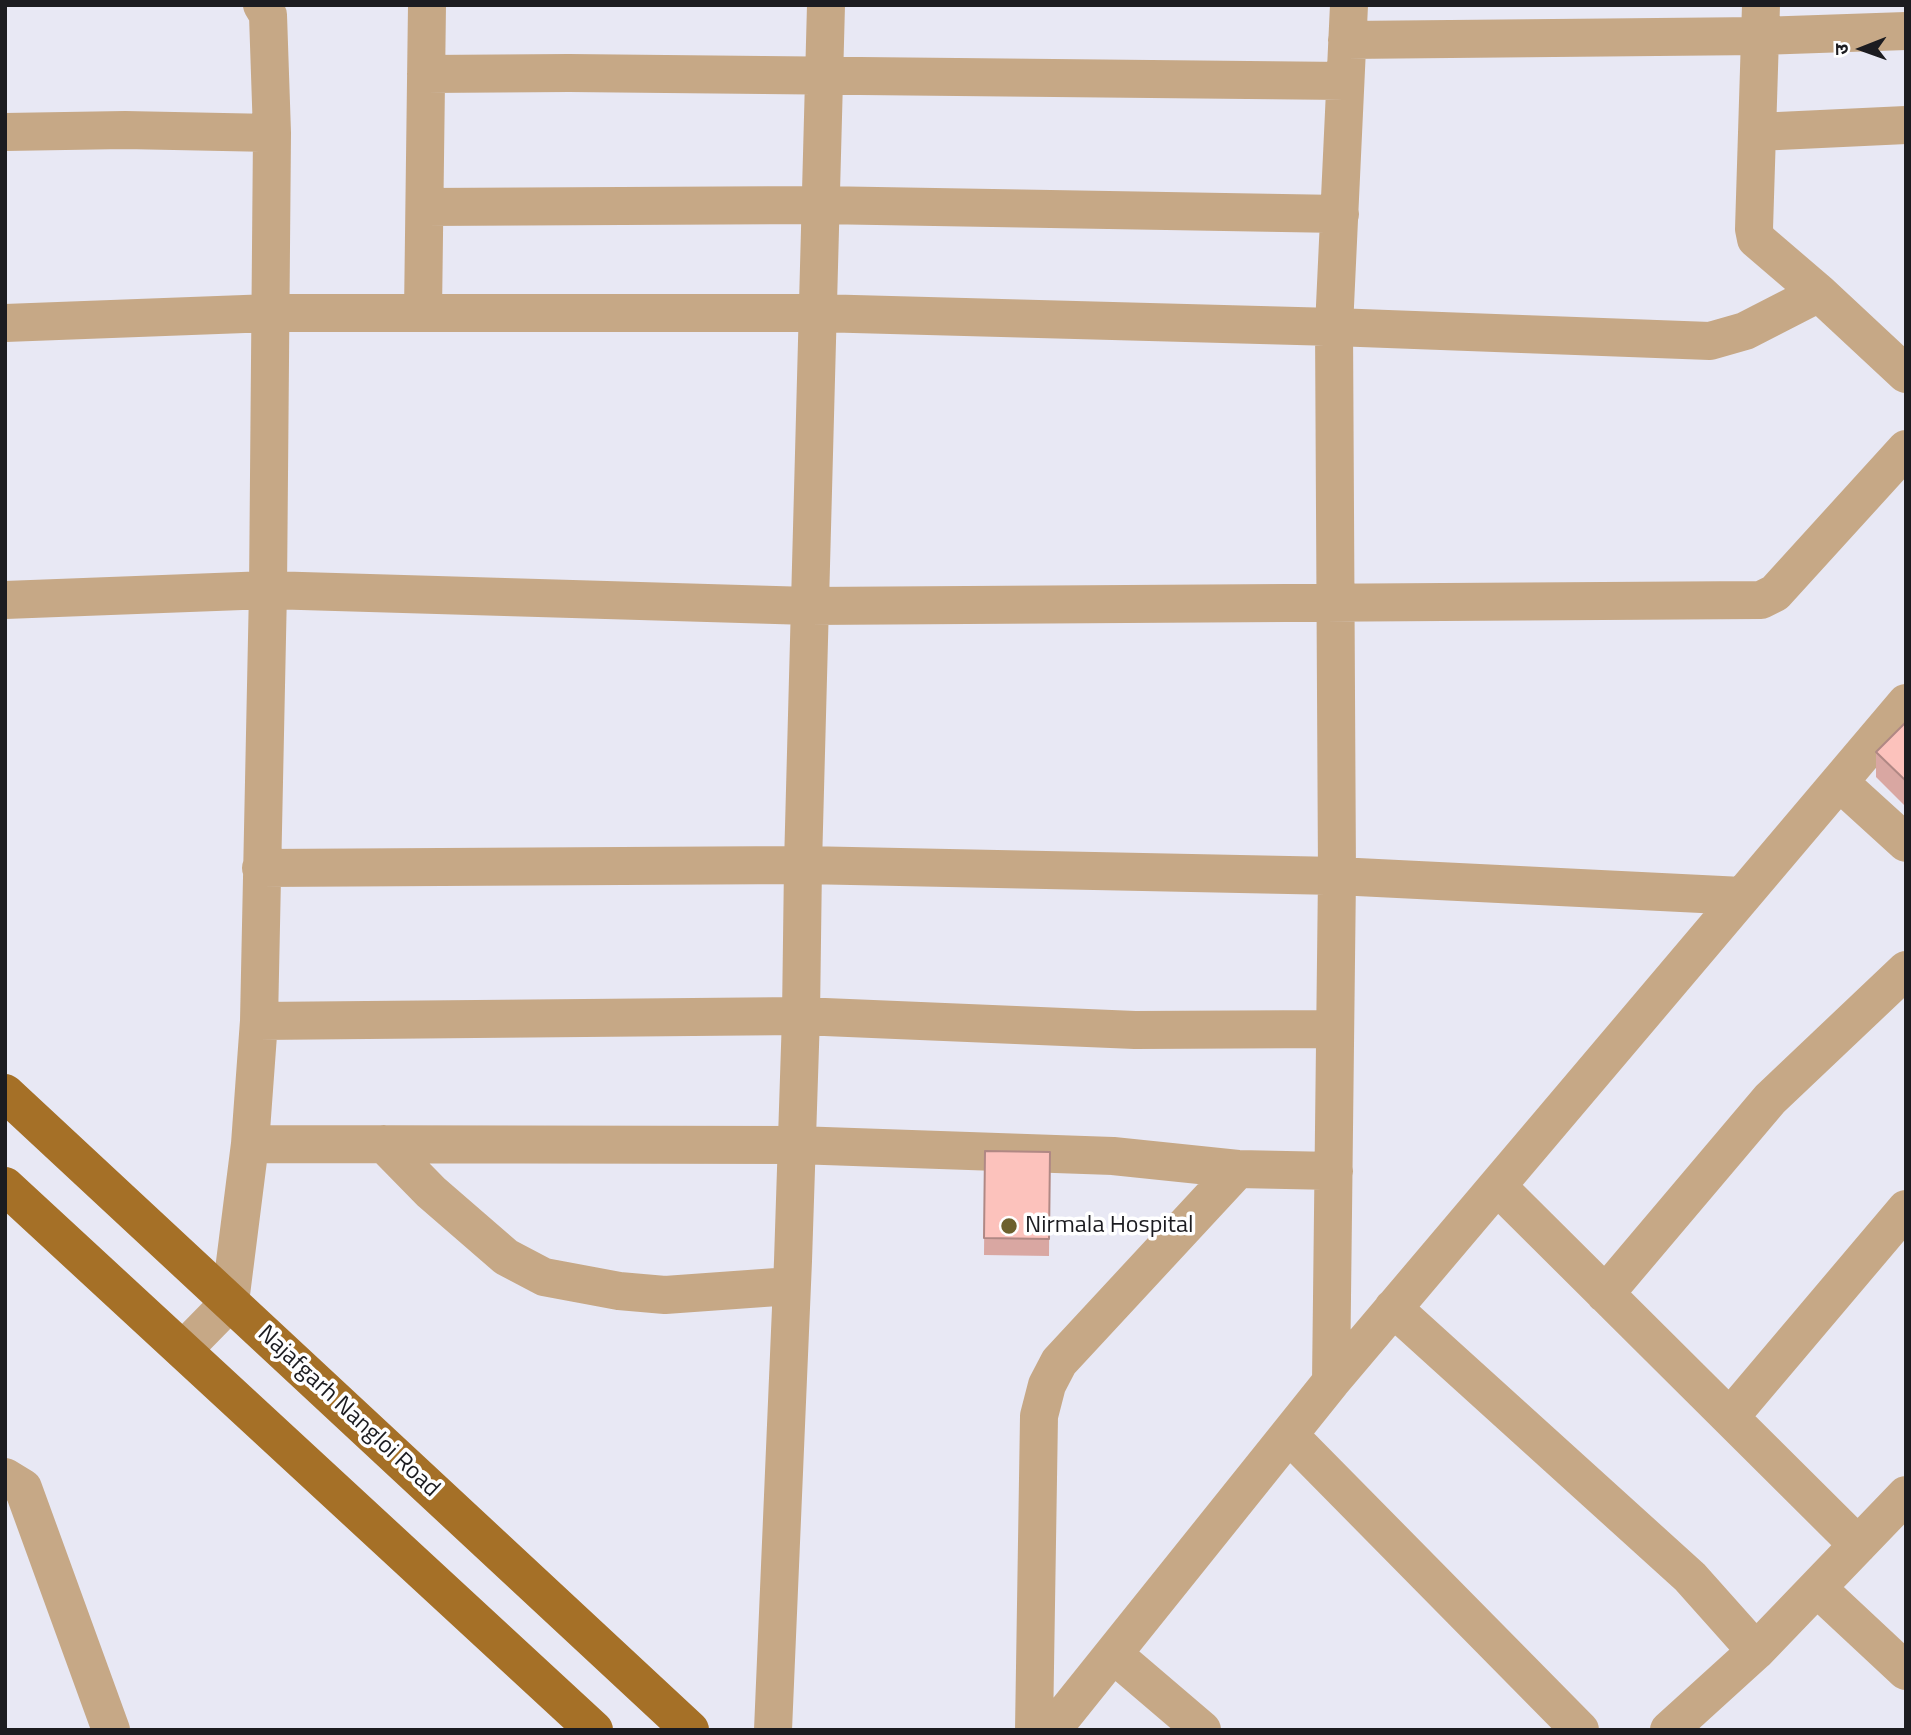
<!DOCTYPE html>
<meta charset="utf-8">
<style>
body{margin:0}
#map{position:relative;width:1911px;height:1735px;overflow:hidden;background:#e8e8f4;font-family:"Titillium Web","Noto Sans Devanagari",sans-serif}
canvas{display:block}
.frame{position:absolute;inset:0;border:7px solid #1c1c20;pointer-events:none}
.north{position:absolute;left:1827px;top:14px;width:70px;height:70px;-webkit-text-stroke:5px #fff;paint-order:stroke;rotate:269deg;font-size:19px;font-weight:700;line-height:28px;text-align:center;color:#1c1c20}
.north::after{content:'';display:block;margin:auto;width:24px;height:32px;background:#1c1c20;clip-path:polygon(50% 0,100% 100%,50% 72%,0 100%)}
</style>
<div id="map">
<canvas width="1911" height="1735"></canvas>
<div class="frame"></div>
<div class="north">उ</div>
</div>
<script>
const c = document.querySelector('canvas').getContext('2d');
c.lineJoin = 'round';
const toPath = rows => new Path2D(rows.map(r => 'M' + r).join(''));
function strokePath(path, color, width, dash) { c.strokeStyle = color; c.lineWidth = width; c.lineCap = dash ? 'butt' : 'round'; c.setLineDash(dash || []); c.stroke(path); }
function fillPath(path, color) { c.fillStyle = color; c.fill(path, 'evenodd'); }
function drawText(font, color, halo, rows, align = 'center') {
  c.font = font + ' "Titillium Web",sans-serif'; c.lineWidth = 7; c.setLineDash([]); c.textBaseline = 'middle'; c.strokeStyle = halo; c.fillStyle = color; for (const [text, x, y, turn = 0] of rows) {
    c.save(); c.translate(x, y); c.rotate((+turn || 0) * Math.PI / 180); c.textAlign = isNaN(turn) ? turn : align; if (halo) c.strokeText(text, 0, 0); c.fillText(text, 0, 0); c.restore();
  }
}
strokePath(toPath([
 [1761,5,1754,229,1756,239,1819,293,1906,374],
 [1347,40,1760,36,1906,31],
 [426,74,569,73,1345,81],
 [5,132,125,130,272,133],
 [1757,132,1906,125],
 [425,207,819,205,1340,214],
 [423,312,427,5],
 [5,323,271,313,817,313,1334,327,1710,341,1745,331,1819,293],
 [5,600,268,590,809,606,1761,600,1775,593,1906,449],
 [1839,782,1906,843],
 [261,868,803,865,1337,876,1742,896],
 [259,1021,801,1016,1135,1030,1335,1029],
 [250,1144,796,1145,1113,1156,1238,1169,1334,1171],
 [384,1144,431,1192,506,1257,544,1277,619,1291,665,1295,791,1286],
 [1497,1186,1858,1545],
 [1605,1294,1770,1099,1906,970],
 [1393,1308,1690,1577,1756,1651],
 [183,1350,230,1302,250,1144,259,1021,268,590,272,133,268,15,262,5],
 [1331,1382,1337,876,1334,327,1349,5],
 [1730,1417,1906,1209],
 [1289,1435,1580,1730],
 [5,1477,23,1488,111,1730],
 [1817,1588,1906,1671],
 [1113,1654,1202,1730],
 [773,1730,793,1261,801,1016,803,865,826,5],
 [1034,1730,1039,1416,1047,1385,1059,1362,1238,1169],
 [1052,1730,1331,1382,1906,703],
 [1669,1730,1756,1651,1906,1495]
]), '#c6a886', 38);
strokePath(toPath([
 [5,1093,690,1730],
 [5,1186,594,1730]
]), '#a57027', 38);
fillPath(toPath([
 [1906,722,1906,807,1876,777,1876,752],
 [985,1151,1050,1152,1049,1256,984,1255]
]), '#d9a7a2');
const building = toPath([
 [1906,722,1906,781,1876,752,1906,722],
 [985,1151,1050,1152,1049,1239,984,1238,985,1151]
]);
fillPath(building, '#fcc2bc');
strokePath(building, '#b08884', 2);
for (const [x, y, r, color] of [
 [1009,1226,9,"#6d612e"]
]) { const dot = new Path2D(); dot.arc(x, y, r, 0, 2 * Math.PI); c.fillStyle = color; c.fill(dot); strokePath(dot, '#fff', 2.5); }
drawText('24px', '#1c1c20', '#fff', [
 ["Nirmala Hospital",1025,1226]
], 'left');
drawText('24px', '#1c1c20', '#fff', [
 ["Najafgarh Nangloi Road",348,1412,43]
]);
</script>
